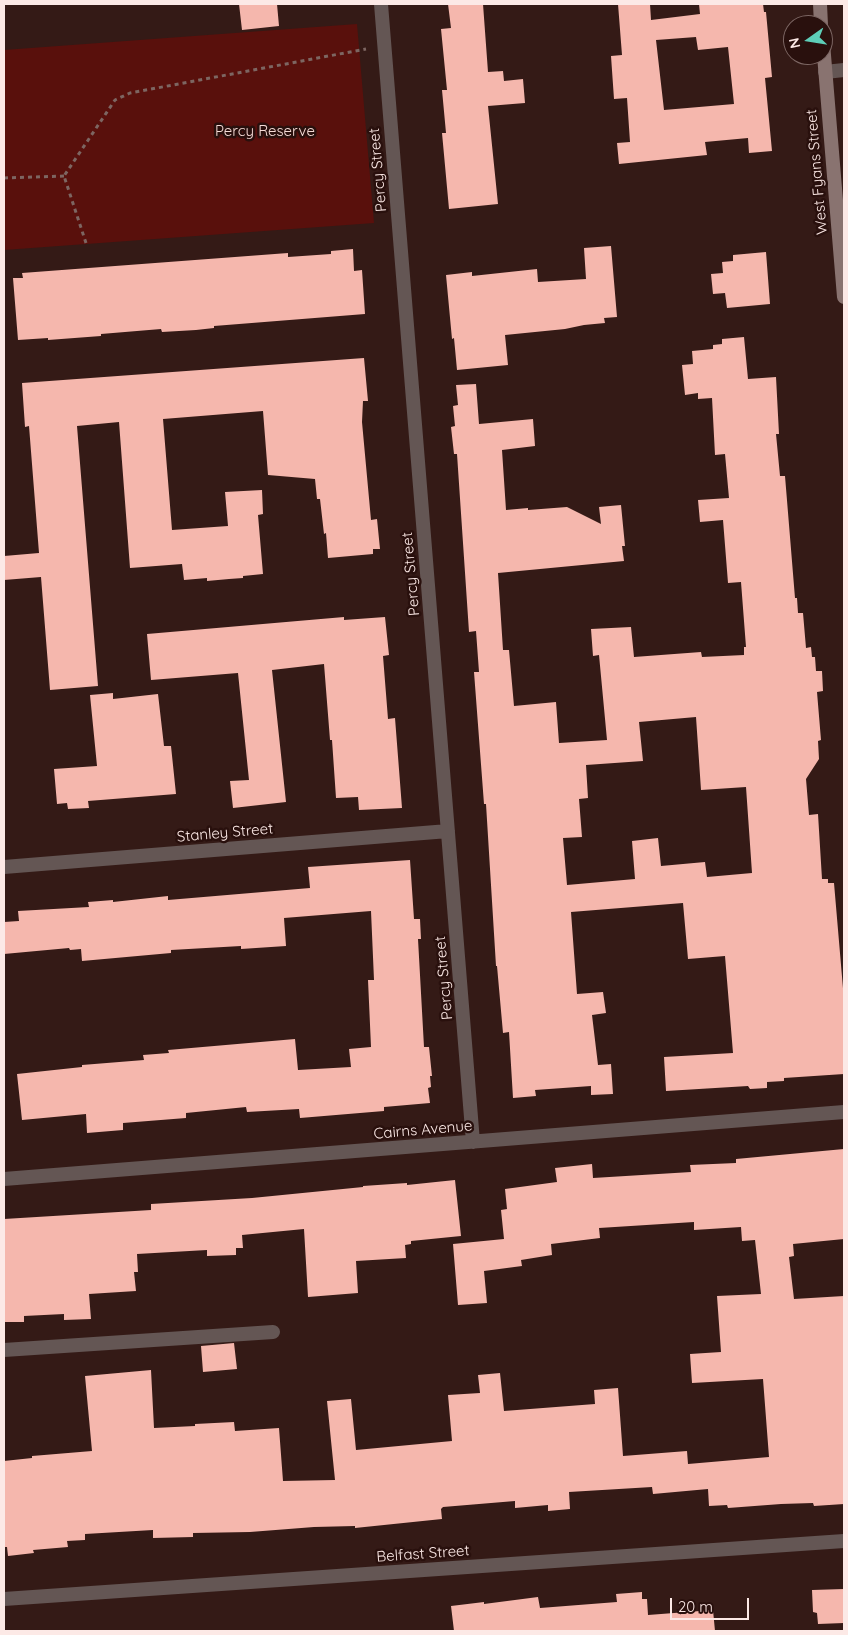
<!DOCTYPE html>
<style>
body{margin:0}
#map{position:relative;width:848px;height:1635px;overflow:hidden;background:#341a16;font-family:Quicksand,sans-serif}
canvas{display:block}
.frame{position:absolute;inset:0;border:5px solid #fce9e6;pointer-events:none}
.north{position:absolute;left:783px;top:15px;width:50px;height:50px;box-sizing:border-box;background:#29100d;border:1px solid #7d6764;border-radius:50%;rotate:257deg;font-size:14px;font-weight:700;line-height:20px;text-align:center;color:#fce9e6}
.north::after{content:'';display:block;margin:auto;width:18px;height:22px;background:#5eceb8;clip-path:polygon(50% 0,100% 100%,50% 72%,0 100%)}
.scale{position:absolute;left:670px;top:1598px;width:79px;height:22px;box-sizing:border-box;border:2px solid #fce9e6;border-top:0;padding-left:6px;font-size:15px;line-height:18px;white-space:nowrap;color:#fce9e6;-webkit-text-stroke:4px #29100d;paint-order:stroke}
</style>
<div id="map">
<canvas width="848" height="1635"></canvas>
<div class="frame"></div>
<div class="north">N</div>
<div class="scale">20 m</div>
</div>
<script>
const c = document.querySelector('canvas').getContext('2d');
c.lineJoin = 'round';
function fillPath(path, color) { c.fillStyle = color; c.fill(path, 'evenodd'); }
const toPath = rows => new Path2D(rows.map(r => 'M' + r).join(''));
function strokePath(path, color, width, dash) { c.strokeStyle = color; c.lineWidth = width; c.lineCap = dash ? 'butt' : 'round'; c.setLineDash(dash || []); c.stroke(path); }
function drawText(font, color, halo, rows, align = 'center') {
  c.font = font + ' Quicksand,sans-serif'; c.lineWidth = 5; c.setLineDash([]); c.textBaseline = 'middle'; c.strokeStyle = halo; c.fillStyle = color; for (const [text, x, y, turn = 0] of rows) {
    c.save(); c.translate(x, y); c.rotate((+turn || 0) * Math.PI / 180); c.textAlign = isNaN(turn) ? turn : align; if (halo) c.strokeText(text, 0, 0); c.fillText(text, 0, 0); c.restore();
  }
}
fillPath(toPath([
 [357,24,374,223,4,250,4,50]
]), '#59100c');
fillPath(toPath([
 [239,4,277,4,279,26,242,30],
 [448,4,483,4,488,72,503,71,504,81,523,79,525,103,488,106,498,204,449,209,442,133,446,133,442,90,447,90,441,29,451,28],
 [618,4,650,4,651,20,700,14,699,4,763,4,764,12,766,12,772,77,765,78,772,151,749,153,748,138,705,142,707,155,619,164,617,143,630,142,627,98,614,99,611,56,622,55],
 [696,37,698,50,728,47,734,104,664,110,656,40],
 [611,246,617,317,604,318,605,323,584,325,565,329,505,335,508,365,457,370,454,338,452,339,446,275,472,272,472,276,537,269,538,282,586,279,584,248],
 [353,249,354,271,362,270,365,314,214,326,214,328,196,330,162,332,161,329,101,334,101,336,48,340,48,338,18,340,13,278,23,278,22,273,288,253,288,257,331,254,331,251],
 [766,252,770,304,727,308,725,293,713,294,711,274,723,273,722,262,733,261,733,255],
 [744,337,748,379,776,377,779,434,776,434,780,476,785,476,795,598,797,598,798,613,803,613,806,648,811,647,812,657,815,657,816,671,822,671,823,691,817,692,821,740,818,741,819,759,806,779,809,815,818,814,822,879,828,879,828,883,834,883,844,1000,844,1074,784,1078,784,1081,767,1082,767,1088,750,1089,748,1086,666,1091,664,1057,733,1053,725,956,688,959,683,903,571,912,577,994,603,992,606,1013,592,1015,598,1065,611,1064,613,1094,591,1095,591,1086,535,1090,536,1096,513,1098,509,1032,503,1033,497,966,496,966,486,804,484,804,474,672,479,672,476,631,469,632,457,454,454,454,451,427,455,426,453,406,458,405,456,385,476,384,479,424,533,419,535,446,502,450,506,510,528,508,528,510,567,507,601,524,599,507,621,505,625,546,622,546,624,561,498,573,503,650,509,650,514,706,556,702,559,743,607,740,599,655,593,656,591,629,631,627,634,657,701,652,702,657,744,655,744,647,746,647,741,582,728,583,723,520,700,522,698,500,729,498,725,454,715,455,712,398,698,399,698,393,685,395,682,365,693,364,692,351,713,349,713,345,722,344,722,339],
 [696,717,701,790,746,787,752,873,707,877,705,862,661,866,658,838,632,841,635,879,567,885,563,838,582,837,579,799,588,798,586,765,643,761,639,722],
 [364,358,368,401,363,401,362,422,371,520,377,519,380,549,373,549,373,554,328,558,326,533,324,534,320,499,317,499,315,479,268,475,263,411,163,419,172,530,228,526,225,492,262,490,263,514,258,515,263,574,243,576,243,578,229,579,207,581,207,578,184,580,182,564,130,568,119,422,77,426,98,686,50,690,41,577,4,580,4,556,39,553,29,426,25,427,22,383],
 [344,617,344,620,385,617,389,655,383,656,388,719,395,718,402,808,359,810,358,797,336,798,332,740,330,740,324,664,272,670,286,802,233,808,230,781,249,780,238,673,151,680,147,634],
 [113,693,113,699,158,694,164,746,171,746,176,794,88,801,89,808,68,809,67,803,57,804,54,769,97,766,90,695],
 [410,860,414,919,420,919,421,939,418,939,424,1047,429,1047,432,1076,430,1076,431,1087,428,1088,430,1103,384,1107,384,1111,300,1118,299,1109,247,1112,246,1107,186,1113,186,1118,123,1123,123,1130,87,1133,86,1114,22,1120,17,1074,82,1067,82,1065,144,1060,143,1055,169,1053,168,1050,295,1039,298,1070,351,1067,349,1049,371,1047,368,980,374,980,371,911,284,918,286,946,241,949,241,946,171,950,171,953,82,961,81,949,70,950,69,948,4,954,4,922,19,921,18,911,89,907,88,902,113,900,113,902,168,896,168,900,310,888,308,867],
 [844,1149,844,1239,793,1244,794,1256,789,1257,794,1299,844,1296,844,1504,814,1506,813,1503,781,1504,728,1508,727,1505,709,1506,708,1489,653,1494,652,1487,569,1492,570,1509,548,1511,548,1505,515,1508,515,1501,443,1507,441,1509,442,1519,355,1528,355,1526,314,1527,250,1532,193,1533,193,1537,153,1538,153,1530,85,1534,85,1540,67,1541,68,1547,33,1550,34,1553,8,1556,7,1547,4,1547,4,1461,32,1458,32,1456,92,1451,85,1376,151,1370,154,1428,195,1426,195,1424,234,1422,235,1431,279,1428,283,1481,335,1480,327,1401,351,1399,356,1450,452,1441,448,1395,480,1393,478,1375,500,1373,504,1411,595,1404,594,1390,618,1388,623,1456,687,1451,688,1464,769,1457,763,1379,692,1383,690,1354,721,1352,717,1296,761,1294,755,1240,742,1241,741,1227,694,1230,694,1222,599,1228,600,1238,551,1244,552,1255,521,1260,522,1266,484,1271,487,1303,458,1305,453,1244,504,1239,501,1210,507,1209,505,1189,557,1182,555,1168,592,1164,593,1178,691,1172,690,1165,736,1163,736,1159],
 [455,1180,461,1236,411,1241,411,1244,405,1245,406,1258,356,1261,358,1293,308,1297,304,1229,242,1235,243,1248,236,1248,236,1255,207,1256,207,1250,137,1254,138,1272,134,1272,136,1291,89,1294,91,1319,64,1320,64,1314,24,1316,24,1322,4,1322,4,1219,151,1210,151,1204,252,1198,363,1187,363,1186,407,1183,407,1185],
 [234,1343,237,1369,203,1372,201,1346],
 [844,1589,844,1623,818,1624,817,1613,813,1612,812,1590],
 [642,1592,642,1599,647,1599,648,1615,713,1610,715,1631,454,1631,451,1606,484,1602,484,1604,538,1597,540,1608,617,1602,616,1594]
]), '#f5b7ad');
strokePath(toPath([
 [4,178,64,176],
 [86,243,64,176,115,100,130,93,366,49]
]), '#7d6662', 3, [4, 4]);
strokePath(toPath([
 [4,1350,273,1332]
]), '#645654', 14);
strokePath(toPath([
 [381,4,473,1142],
 [825,72,844,70],
 [4,867,448,831],
 [4,1179,844,1112],
 [4,1599,844,1541]
]), '#645654', 14);
strokePath(toPath([
 [820,4,821,25],
 [823,43,844,297]
]), '#897370', 14);
drawText('15px', '#f6dbd6', '#29100d', [
 ["Percy Reserve",265,131]
]);
drawText('15px', '#fce9e6', '#29100d', [
 ["Percy Street",378,170,-95],
 ["West Fyans Street",817,172,-95],
 ["Percy Street",411,574,-95],
 ["Stanley Street",225,833,-5],
 ["Percy Street",444,978,-95],
 ["Cairns Avenue",423,1130,-5],
 ["Belfast Street",423,1554,-4]
]);
</script>
